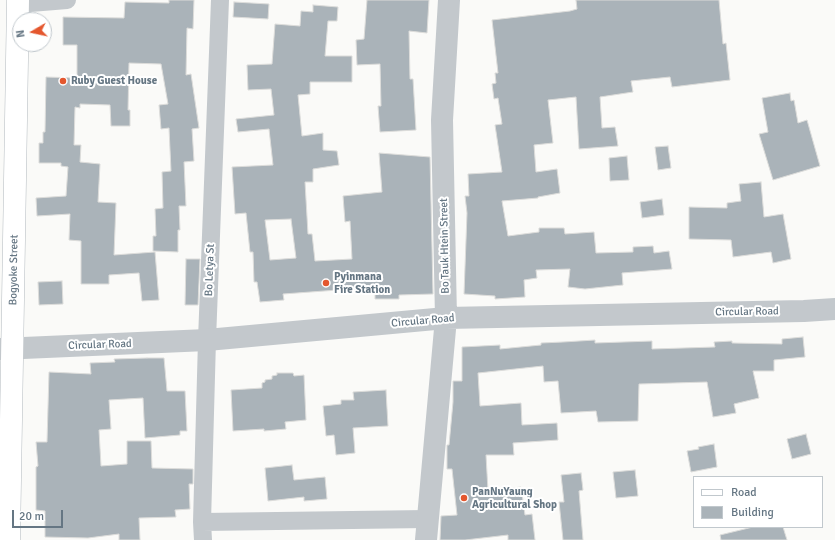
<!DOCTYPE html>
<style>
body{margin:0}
#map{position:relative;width:835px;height:540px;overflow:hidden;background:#fafaf8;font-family:Signika,sans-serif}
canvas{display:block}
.legend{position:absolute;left:693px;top:476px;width:130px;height:52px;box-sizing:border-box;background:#fff;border:1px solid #c1c8cd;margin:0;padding:5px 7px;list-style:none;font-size:12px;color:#657683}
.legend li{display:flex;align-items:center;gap:8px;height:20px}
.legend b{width:20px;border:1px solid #c1c8cd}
.north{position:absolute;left:12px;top:12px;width:40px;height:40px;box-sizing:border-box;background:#fff;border:1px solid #c1c8cd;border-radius:50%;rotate:261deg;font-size:11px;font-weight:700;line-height:16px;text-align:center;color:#657683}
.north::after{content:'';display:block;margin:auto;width:14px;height:18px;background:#e4572e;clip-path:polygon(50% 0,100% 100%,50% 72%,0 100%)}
.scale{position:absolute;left:12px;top:510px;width:51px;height:18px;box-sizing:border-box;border:2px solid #657683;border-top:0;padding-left:5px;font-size:12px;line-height:14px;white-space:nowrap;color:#657683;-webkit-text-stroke:3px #fff;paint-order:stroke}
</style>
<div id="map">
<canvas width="835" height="540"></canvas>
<ul class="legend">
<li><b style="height:5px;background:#fff"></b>Road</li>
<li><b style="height:11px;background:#aab3b9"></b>Building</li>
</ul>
<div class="north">N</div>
<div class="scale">20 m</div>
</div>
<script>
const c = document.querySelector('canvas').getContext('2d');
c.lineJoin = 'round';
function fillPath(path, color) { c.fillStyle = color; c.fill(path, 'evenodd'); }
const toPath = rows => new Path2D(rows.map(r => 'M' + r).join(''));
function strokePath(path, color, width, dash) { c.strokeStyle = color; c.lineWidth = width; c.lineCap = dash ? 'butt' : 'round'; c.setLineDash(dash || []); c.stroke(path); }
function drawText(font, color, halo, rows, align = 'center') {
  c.font = font + ' Signika,sans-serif'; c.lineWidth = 4; c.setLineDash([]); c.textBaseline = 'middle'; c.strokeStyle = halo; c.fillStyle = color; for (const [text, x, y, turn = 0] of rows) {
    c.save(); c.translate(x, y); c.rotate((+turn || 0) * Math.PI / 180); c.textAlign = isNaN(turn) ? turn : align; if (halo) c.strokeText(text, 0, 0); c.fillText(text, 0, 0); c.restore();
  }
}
const building = toPath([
 [169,0,194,0,193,29,187,28,186,75,191,74,199,128,192,129,194,161,184,162,186,206,179,206,180,230,178,230,178,252,153,251,153,236,156,236,155,209,163,208,162,172,171,171,169,128,161,129,159,105,168,104,161,64,129,63,128,110,130,110,130,126,111,126,110,105,80,104,80,108,75,107,74,145,81,145,80,162,100,164,98,202,116,203,114,255,155,252,159,300,142,301,139,273,109,275,109,284,81,284,81,241,69,240,70,214,37,216,36,198,66,196,68,167,61,166,61,163,39,163,39,143,43,143,43,132,45,132,46,77,77,78,77,45,63,45,63,17,124,18,125,2,169,3,169,0],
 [367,0,429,0,427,33,409,31,410,79,413,79,416,130,380,132,378,106,381,106,380,64,357,65,356,40,364,39,367,0],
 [576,0,719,0,723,44,726,43,730,80,672,87,670,77,631,81,633,92,600,97,602,128,615,127,618,146,579,149,576,97,548,100,553,143,534,145,536,172,557,169,560,193,538,197,538,198,502,201,508,236,539,232,539,228,564,228,565,234,594,232,596,253,633,252,633,247,653,246,654,253,669,251,672,269,622,273,623,285,585,289,568,287,570,269,536,270,537,278,524,280,525,297,495,299,495,296,464,294,467,213,465,196,469,196,468,174,502,172,495,125,502,124,498,98,494,99,492,84,496,83,495,73,498,73,492,20,570,11,577,9,576,0],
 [234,2,269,4,268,19,233,17,234,2],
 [313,5,338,7,337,21,328,21,325,56,352,56,352,82,310,82,310,94,298,95,302,136,323,133,323,150,337,151,339,165,313,169,313,182,305,182,308,234,312,234,315,261,352,259,350,221,345,222,343,196,382,192,379,153,430,157,433,294,399,295,399,299,375,299,375,290,338,290,283,294,284,300,260,302,257,282,254,282,253,252,250,252,246,213,235,214,232,167,273,165,269,129,238,132,236,119,274,115,271,89,248,90,247,65,272,64,275,24,300,26,301,11,313,12,313,5],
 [291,219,296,258,270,260,265,220,291,219],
 [790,93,791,101,794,100,798,123,807,120,820,166,773,180,759,134,768,132,762,98,790,93],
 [668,146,671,168,658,170,655,147,668,146],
 [627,156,629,180,610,181,609,158,627,156],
 [761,182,764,217,783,214,791,259,773,263,771,252,733,257,731,240,689,239,689,207,727,208,727,203,741,201,739,184,761,182],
 [662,199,664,215,642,218,640,202,662,199],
 [186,259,200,259,198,305,185,305,186,259],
 [62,281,63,304,39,305,38,282,62,281],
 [803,337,805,357,774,360,774,371,753,371,759,398,734,404,736,413,713,417,707,382,639,384,638,421,598,422,596,411,561,413,558,381,544,382,543,366,478,373,480,406,521,403,522,425,557,423,558,440,513,443,514,455,486,455,488,491,521,487,525,515,532,514,535,540,508,540,508,535,465,540,440,540,441,516,457,515,452,469,447,469,447,445,449,445,453,402,453,381,462,381,462,347,500,345,500,349,541,345,541,343,563,342,595,340,595,343,652,341,652,349,715,347,714,342,732,341,732,343,782,344,782,339,803,337],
 [147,358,164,358,167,391,185,391,187,431,180,431,180,435,145,438,143,398,109,400,111,429,99,430,101,466,127,464,127,441,151,441,152,468,193,469,193,484,189,484,190,509,175,510,176,517,139,518,140,540,119,540,119,534,88,538,45,537,45,511,36,510,36,467,38,466,36,442,47,442,49,372,91,374,90,363,115,362,114,359,147,358],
 [277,373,293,373,294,376,304,375,306,420,285,422,286,429,264,431,264,429,233,431,231,390,262,388,262,383,265,382,265,380,272,379,272,376,277,375,277,373],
 [386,390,388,426,353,428,355,453,336,455,334,435,326,436,323,406,341,404,341,400,354,400,353,392,386,390],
 [806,434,811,454,792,459,787,439,806,434],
 [714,444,717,467,691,472,687,451,699,449,698,447,714,444],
 [292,465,294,480,325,477,327,499,304,501,304,497,268,501,265,468,292,465],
 [635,470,638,496,616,498,613,472,635,470],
 [581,473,583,490,579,491,583,540,563,540,559,502,564,502,561,475,581,473],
 [753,527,783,527,787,540,721,540,720,535,753,527]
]);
fillPath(building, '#aab3b9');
strokePath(building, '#dcdcda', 1);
const secondary = toPath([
 [9,540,18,0]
]);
strokePath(secondary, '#b3babf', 23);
strokePath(toPath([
 [18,4,67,0],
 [202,522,427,519],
 [203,540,202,522,207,340,220,0]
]), '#c3c8cc', 18);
strokePath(toPath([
 [0,349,207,340,446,318,804,311,835,309],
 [426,540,446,318,442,120,449,0]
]), '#c3c8cc', 22);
strokePath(secondary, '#fff', 22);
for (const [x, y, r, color] of [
 [63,81,4,"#e4572e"],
 [326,283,4,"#e4572e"],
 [464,498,4,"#e4572e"]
]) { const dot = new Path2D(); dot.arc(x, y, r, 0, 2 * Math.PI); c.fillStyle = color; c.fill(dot); strokePath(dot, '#fff', 1.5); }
drawText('bold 11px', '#657683', '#fff', [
 ["Ruby Guest House",71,81],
 ["Pyinmana",334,277],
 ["Fire Station",334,290],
 ["PanNuYaung",472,492],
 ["Agricultural Shop",472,505]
], 'left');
drawText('11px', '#657683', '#fff', [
 ["Bo Tauk Htein Street",445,246,-91],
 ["Bogyoke Street",14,270,-89],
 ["Bo Letya St",210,270,-88],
 ["Circular Road",747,312,-1],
 ["Circular Road",423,321,-5],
 ["Circular Road",100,345,-2]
]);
</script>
